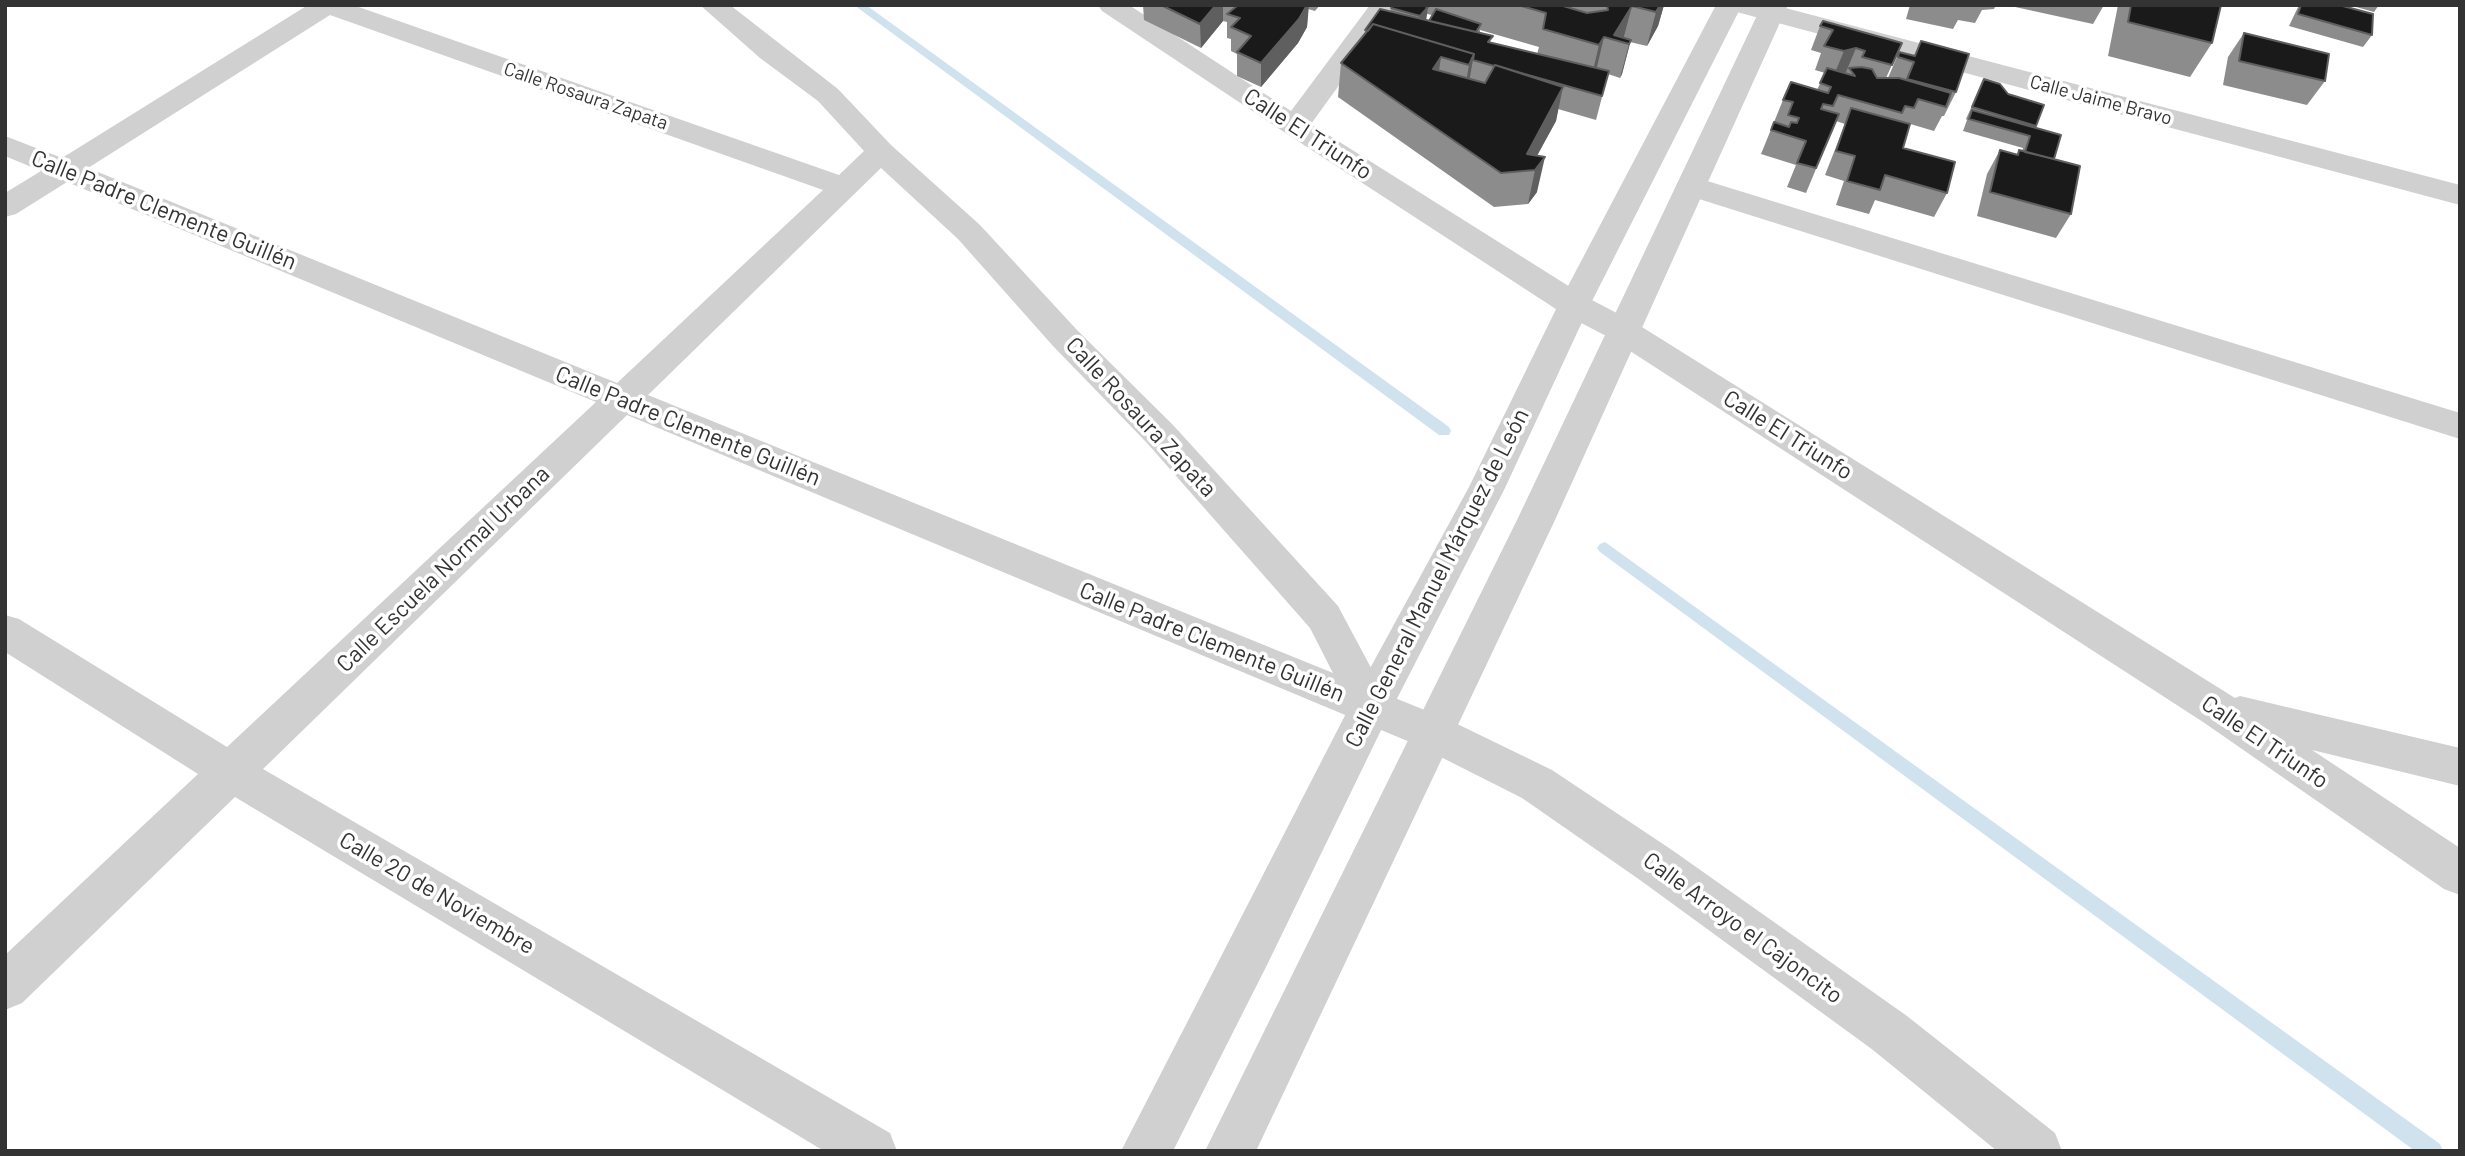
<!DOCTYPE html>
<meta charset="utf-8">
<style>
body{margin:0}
#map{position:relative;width:2465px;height:1156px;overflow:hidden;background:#fff;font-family:Barlow,sans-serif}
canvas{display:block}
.frame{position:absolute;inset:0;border:7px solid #333;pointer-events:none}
</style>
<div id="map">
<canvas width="2465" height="1156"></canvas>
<div class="frame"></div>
</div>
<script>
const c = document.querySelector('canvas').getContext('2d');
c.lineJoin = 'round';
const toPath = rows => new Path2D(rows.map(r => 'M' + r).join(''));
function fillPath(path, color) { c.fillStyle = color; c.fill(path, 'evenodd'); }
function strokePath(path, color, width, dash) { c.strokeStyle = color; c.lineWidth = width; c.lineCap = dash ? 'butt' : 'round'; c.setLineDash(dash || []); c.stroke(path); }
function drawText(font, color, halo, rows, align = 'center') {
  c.font = font + ' Barlow,sans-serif'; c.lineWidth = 7; c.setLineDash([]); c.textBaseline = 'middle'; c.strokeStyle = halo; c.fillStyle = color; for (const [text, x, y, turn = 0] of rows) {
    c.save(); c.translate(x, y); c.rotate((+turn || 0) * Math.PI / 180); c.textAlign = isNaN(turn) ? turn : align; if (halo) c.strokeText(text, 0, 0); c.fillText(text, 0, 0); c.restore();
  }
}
fillPath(toPath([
 [854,5,866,5,1449,427,1451,431,1449,435,1439,435,854,5],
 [1605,542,2440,1144,2443,1151,2415,1151,1600,552,1597,548,1600,544,1605,542]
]), '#cfe2ee');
fillPath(toPath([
 [308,5,353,5,839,175,864,151,818,101,760,58,700,5,730,5,838,89,891,145,980,225,1077,330,1173,425,1338,606,1385,694,1447,719,1552,770,1672,850,1907,1016,2055,1133,2062,1151,1997,1151,1873,1050,1640,880,1522,798,1417,745,627,415,263,769,890,1133,897,1151,824,1151,235,797,22,1003,5,1010,5,955,198,774,5,652,5,615,19,619,227,747,596,402,67,182,16,214,5,217,5,193,41,171,5,156,5,136,62,158,308,5],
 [330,15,823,190,617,383,88,168,330,15],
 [881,168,958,239,1053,346,1147,443,1310,628,1333,673,648,395,881,168],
 [1098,5,1129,5,1291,111,1370,5,1397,5,1311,124,1586,297,1634,322,2235,698,2240,696,2460,748,2460,786,2312,750,2460,848,2460,895,2444,889,2203,722,1610,338,1562,313,1284,132,1102,11,1098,5],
 [1729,5,1774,5,2460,185,2460,205,1733,11,1729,5],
 [1691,176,2460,413,2460,439,1680,193,1676,186,1680,179,1691,176]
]), '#d0d0d0');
fillPath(toPath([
 [1716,5,1742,5,1590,305,1505,488,1386,720,1267,965,1173,1151,1121,1151,1356,694,1469,487,1558,305,1716,5],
 [1762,5,1788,5,1555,520,1256,1151,1205,1151,1517,520,1762,5]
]), '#d0d0d0');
fillPath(toPath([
 [1143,5,1320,5,1315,11,1308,9,1307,27,1298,43,1261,87,1237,76,1237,54,1231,51,1231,39,1227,38,1227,22,1223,21,1201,48,1144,20],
 [1392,5,1664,5,1658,26,1647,46,1630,42,1622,74,1620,78,1608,74,1596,120,1558,109,1556,121,1537,156,1537,192,1528,204,1494,207,1338,97,1341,63,1365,34,1365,30,1390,12],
 [1427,14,1432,15,1429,21,1426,20],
 [1480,30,1539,47,1537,54,1492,43,1480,33],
 [1910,5,1996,5,1994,9,1982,10,1975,23,1958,20,1953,29,1906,19],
 [2006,5,2104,5,2093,24],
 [2118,5,2221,5,2212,43,2190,77,2108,56],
 [2299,5,2339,5,2372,35,2363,47,2289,26],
 [2349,5,2379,5,2374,12],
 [1820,26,1902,43,1886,78,1888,78,1899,52,1914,56,1921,41,1956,92,1944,116,1942,116,1934,131,1907,123,1903,148,1947,193,1934,217,1875,200,1869,214,1836,205,1844,181,1825,175,1845,124,1836,121,1806,193,1787,187,1796,165,1761,154,1783,100,1817,90,1825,73,1815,70,1821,53,1811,50],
 [2244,33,2325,81,2307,105,2223,85,2228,57],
 [1984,79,2008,94,2044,105,2035,128,2054,159,2071,214,2056,238,1977,216,1987,174,2000,150,2017,154,2019,150,2022,151,2023,148,1963,131,1967,120,1966,119]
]), '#8c8c8c');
fillPath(toPath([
 [1216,5,1223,5,1223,21,1201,48,1200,24],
 [1307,5,1309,5,1307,27,1298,43,1261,87,1261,63],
 [1660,5,1664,5,1658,26,1647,46,1656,12],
 [1632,6,1623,40,1614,35],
 [1428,7,1426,20,1419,29,1420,16],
 [1604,37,1596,71,1591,79,1599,45],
 [1631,40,1622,74,1620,78,1629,44],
 [1856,48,1846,72,1834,75,1844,51],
 [1474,54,1468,88,1463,99,1469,65],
 [1441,57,1436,91,1433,69],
 [1563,87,1556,121,1529,170,1527,154],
 [1545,157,1537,192,1528,204,1535,170]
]), '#5f5f5f');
const building = toPath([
 [1161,5,1216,5,1200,24,1161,5],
 [1238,5,1307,5,1299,19,1261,63,1237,52,1251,36,1231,27,1240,18,1227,14,1238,5],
 [1392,5,1421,5,1428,7,1420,16,1391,8,1392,5],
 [1518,5,1560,5,1587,13,1608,10,1607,5,1660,5,1656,12,1632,6,1614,35,1631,40,1629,44,1604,37,1599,45,1543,29,1546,13,1518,5],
 [2131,5,2221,5,2212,43,2128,22,2131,5],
 [2301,5,2339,5,2373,14,2372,35,2298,14,2301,5],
 [1380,9,1493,36,1488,42,1609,71,1602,96,1521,73,1495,65,1494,66,1473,60,1474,54,1373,24,1368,31,1365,30,1380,9],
 [1436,9,1481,24,1476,32,1429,21,1436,9],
 [1823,21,1902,43,1892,65,1862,57,1865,51,1856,48,1844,51,1824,46,1833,30,1820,26,1823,21],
 [1373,24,1474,54,1469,65,1441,57,1433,69,1485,83,1495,65,1563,87,1527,154,1545,157,1535,170,1501,173,1341,63,1373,24],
 [2244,33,2329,54,2325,81,2239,61,2244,33],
 [1921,41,1969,54,1956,92,1907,79,1914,62,1898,57,1899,52,1915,56,1921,41],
 [1861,67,1872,69,1877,78,1899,78,1951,93,1946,107,1918,99,1914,108,1905,106,1902,113,1838,95,1833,106,1823,104,1821,109,1839,114,1816,168,1797,163,1806,141,1771,130,1774,122,1789,127,1791,122,1797,123,1799,118,1788,115,1793,102,1783,100,1791,82,1828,93,1831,87,1820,83,1827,68,1855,76,1849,68,1861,67],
 [1984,79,2000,84,2008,94,2044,105,2036,126,1972,107,1984,79],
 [1851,108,1910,124,1903,148,1955,162,1947,193,1885,175,1880,190,1847,181,1855,156,1836,151,1851,108],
 [1972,110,2061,135,2054,159,2025,152,2030,136,1969,119,1972,110],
 [2000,150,2018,155,2019,150,2080,166,2071,214,1990,192,2000,150]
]);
fillPath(building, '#1a1a1a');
strokePath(building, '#5f5f5f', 2);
drawText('19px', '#333', '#fff', [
 ["Calle Rosaura Zapata",586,96,19],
 ["Calle Jaime Bravo",2101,100,15]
]);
drawText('23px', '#333', '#fff', [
 ["Calle El Triunfo",1308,134,33],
 ["Calle Padre Clemente Guillén",164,210,22],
 ["Calle Rosaura Zapata",1141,417,47],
 ["Calle Padre Clemente Guillén",688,426,22],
 ["Calle El Triunfo",1788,435,32],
 ["Calle Escuela Normal Urbana",443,569,-44],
 ["Calle General Manuel Márquez de León",1437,578,-63],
 ["Calle Padre Clemente Guillén",1212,642,22],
 ["Calle El Triunfo",2265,742,34],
 ["Calle 20 de Noviembre",437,893,30],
 ["Calle Arroyo el Cajoncito",1743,928,36]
]);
</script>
